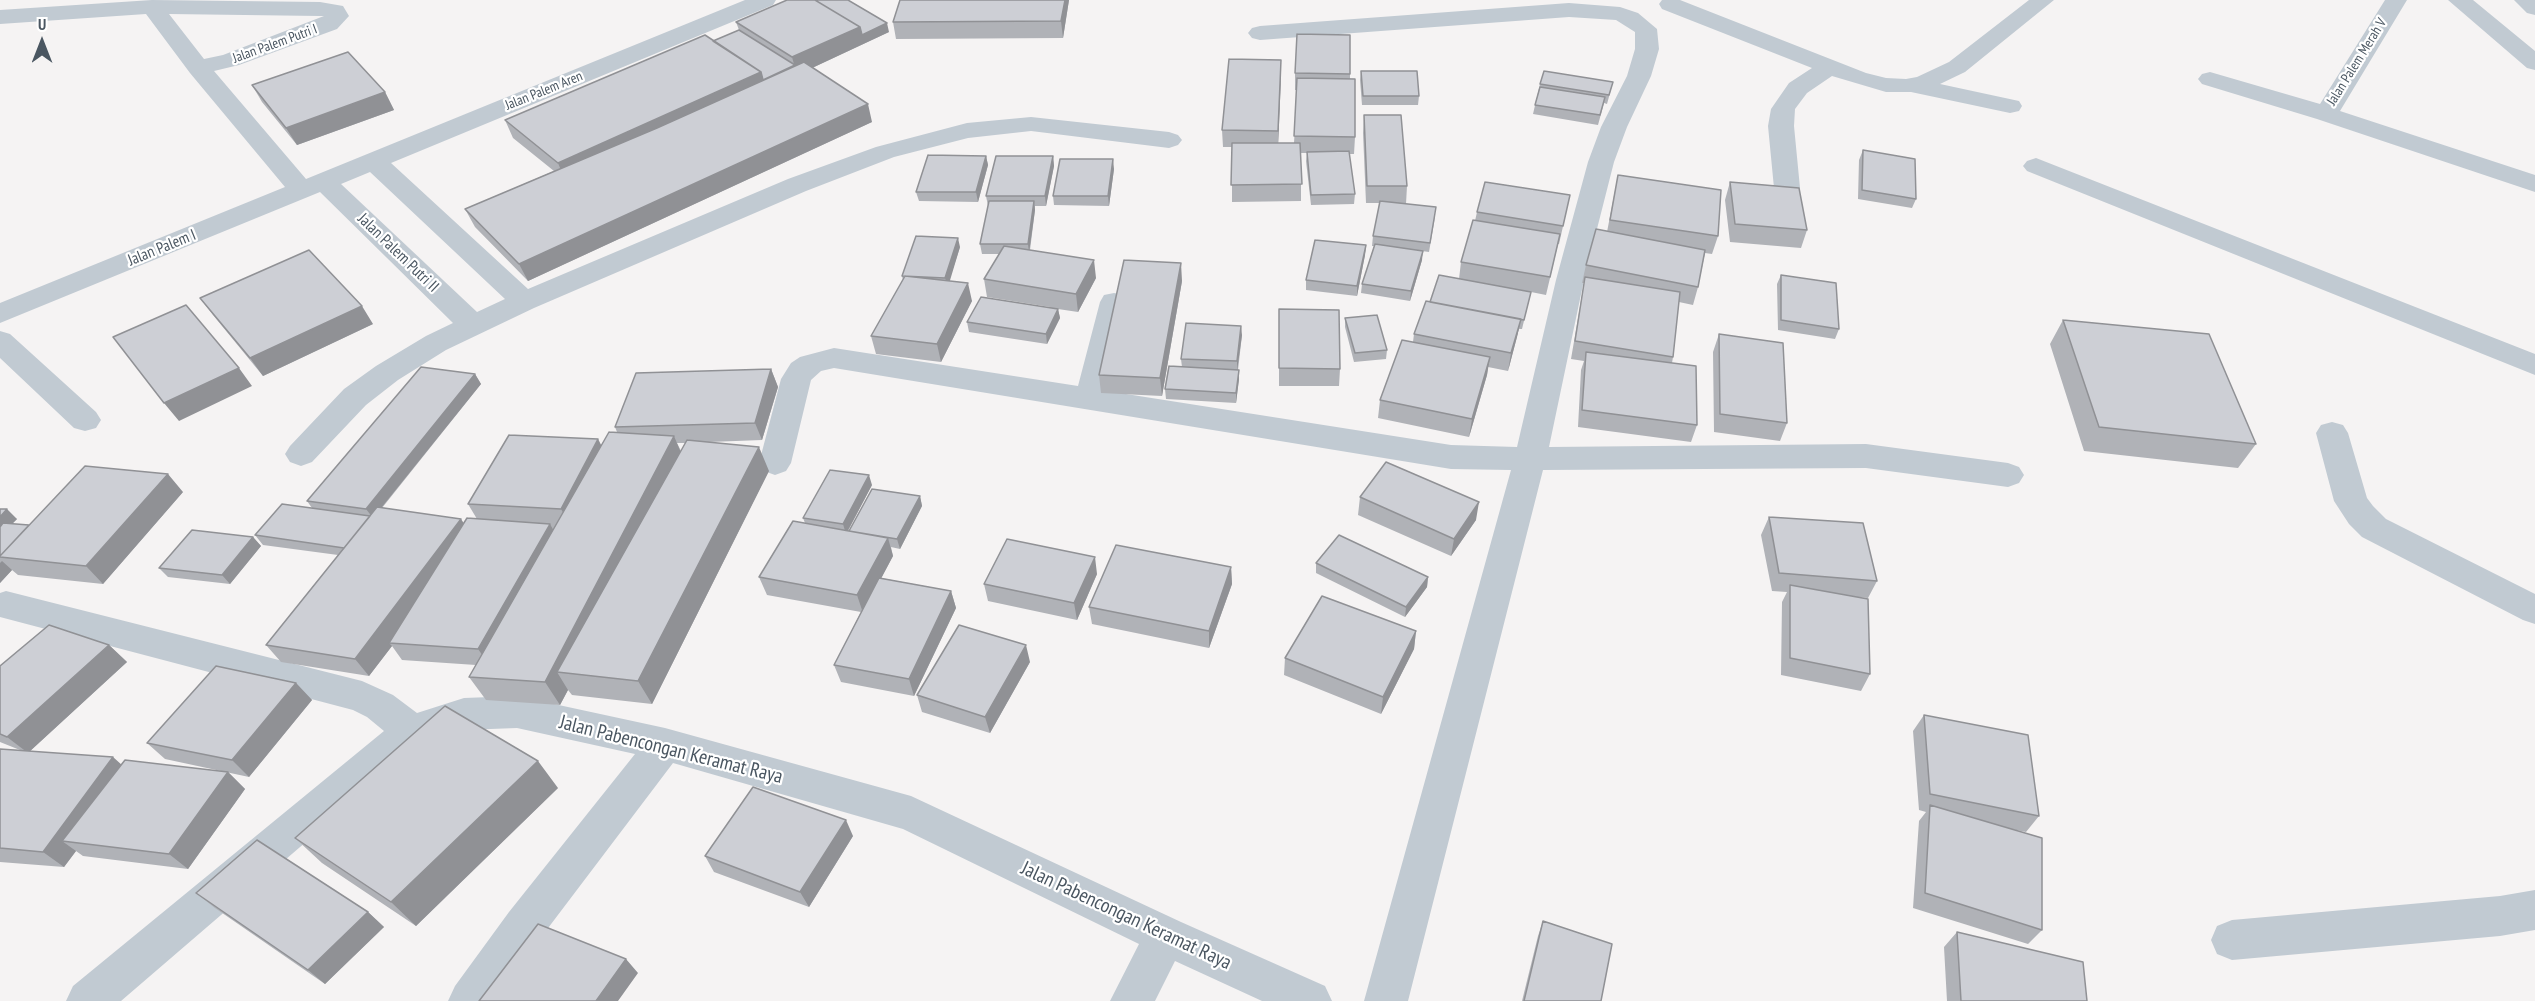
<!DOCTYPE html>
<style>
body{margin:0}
#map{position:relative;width:2535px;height:1001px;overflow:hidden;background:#f5f3f3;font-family:"PT Sans Narrow",sans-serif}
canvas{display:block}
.north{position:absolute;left:12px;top:12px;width:60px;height:60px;-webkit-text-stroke:4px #fff;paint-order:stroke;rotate:0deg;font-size:16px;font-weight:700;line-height:24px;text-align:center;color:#4a5661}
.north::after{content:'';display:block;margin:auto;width:21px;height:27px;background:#4a5661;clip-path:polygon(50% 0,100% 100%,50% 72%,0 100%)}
</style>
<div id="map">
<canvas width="2535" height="1001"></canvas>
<div class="north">U</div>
</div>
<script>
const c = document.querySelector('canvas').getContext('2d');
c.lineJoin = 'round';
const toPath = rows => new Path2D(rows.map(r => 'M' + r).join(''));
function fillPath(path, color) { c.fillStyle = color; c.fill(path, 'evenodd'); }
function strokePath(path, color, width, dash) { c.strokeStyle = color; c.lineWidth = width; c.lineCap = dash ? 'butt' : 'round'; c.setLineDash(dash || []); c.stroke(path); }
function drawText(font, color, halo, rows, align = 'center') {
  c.font = font + ' "PT Sans Narrow",sans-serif'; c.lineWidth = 4.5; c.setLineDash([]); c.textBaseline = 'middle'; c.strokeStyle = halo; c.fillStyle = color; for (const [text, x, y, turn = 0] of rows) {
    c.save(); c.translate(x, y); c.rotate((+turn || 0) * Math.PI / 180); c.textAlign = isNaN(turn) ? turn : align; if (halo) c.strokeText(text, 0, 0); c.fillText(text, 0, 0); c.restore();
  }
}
fillPath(toPath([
 [152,0,320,2,343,6,349,16,337,29,239,65,214,71,306,179,745,0,776,0,773,5,391,163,528,289,788,179,876,147,967,123,1031,117,1169,132,1178,135,1182,140,1178,145,1169,148,1031,131,968,138,894,157,806,191,534,308,446,350,398,380,366,405,312,462,301,466,290,462,285,454,290,446,344,389,376,366,426,336,453,323,320,192,0,323,0,303,285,187,190,73,146,14,0,24,0,10,152,0],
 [169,14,320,16,324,16,223,55,204,59,169,14],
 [370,172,505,299,477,312,341,184,370,172],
 [1662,0,1680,0,1866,73,1886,78,1906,79,1917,77,1949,62,2029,0,2054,0,1965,72,1940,84,2019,101,2022,106,2019,111,2010,113,1911,92,1886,92,1832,76,1807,93,1795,109,1794,126,1800,188,1796,194,1787,196,1778,194,1774,188,1768,126,1771,109,1789,83,1812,68,1662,9,1659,4,1662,0],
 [2385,0,2407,0,2340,111,2535,175,2535,192,2317,119,2202,84,2198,79,2202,74,2210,72,2320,104,2385,0],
 [2448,0,2473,0,2535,51,2535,70,2527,68,2448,0],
 [2514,0,2535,0,2535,15,2527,13,2514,0],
 [1569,3,1620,7,1638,13,1657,29,1659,49,1651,76,1627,127,1614,162,1584,280,1549,447,1866,444,2008,463,2019,467,2024,475,2019,483,2008,487,1866,468,1543,470,1408,1001,1364,1001,1511,470,1451,469,834,368,821,371,811,380,791,463,786,471,775,475,764,471,759,463,781,379,791,363,800,357,834,348,1078,386,1100,302,1104,295,1114,293,1124,295,1128,302,1107,391,1451,445,1517,447,1556,280,1588,162,1601,127,1627,76,1635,49,1635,32,1616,20,1569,17,1260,40,1252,38,1248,33,1252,28,1260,26,1569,3],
 [2036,158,2535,354,2535,375,2027,171,2023,166,2027,161,2036,158],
 [0,331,10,334,96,412,101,420,96,428,85,431,74,428,0,358,0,331],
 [2332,422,2343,425,2348,433,2367,498,2373,506,2386,519,2535,594,2535,624,2523,620,2362,537,2349,524,2334,501,2316,433,2321,425,2332,422],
 [6,591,362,681,393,695,417,713,464,698,517,696,665,728,911,796,1181,922,1325,986,1332,1001,1262,1001,1175,961,1155,1001,1110,1001,1139,944,903,829,673,763,539,940,496,1001,448,1001,455,986,509,912,635,754,517,728,464,730,425,743,371,786,121,1001,66,1001,73,986,384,731,367,717,353,710,0,617,0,593,6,591],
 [2535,890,2535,930,2500,936,2232,960,2217,954,2211,940,2217,926,2232,920,2500,896,2535,890]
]), '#c1cad2');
fillPath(toPath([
 [900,0,1069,0,1063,38,896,39,893,22],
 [736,22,889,32,812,68,872,122,528,281,475,227,465,209,554,171,513,138,505,120,713,41,739,30],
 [1350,35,1350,79,1355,137,1354,154,1349,154,1355,194,1354,204,1311,205,1306,161,1307,153,1301,153,1301,201,1232,202,1232,147,1223,147,1222,130,1281,60,1278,143,1294,143,1297,90,1295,90,1295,73],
 [1361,71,1419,96,1418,105,1362,105,1360,80],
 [1613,82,1607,104,1604,103,1598,125,1533,114,1540,84],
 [252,85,385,92,394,110,297,145,262,102],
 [1364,115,1407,186,1406,204,1435,217,1429,252,1422,251,1422,260,1410,301,1361,293,1362,284,1374,246,1372,246,1373,236,1380,203,1366,203,1363,133],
 [1863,150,1916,199,1912,208,1858,199,1859,160],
 [986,156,988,165,978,202,919,201,916,192],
 [1053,156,1054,166,1046,206,1035,206,1035,210,1030,250,1096,278,1078,312,1058,309,1060,318,1047,344,969,332,967,322,1050,307,987,297,984,279,999,254,982,254,980,244,988,206,986,196],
 [1114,169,1109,206,1054,205,1053,196],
 [1618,175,1718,236,1712,254,1705,253,1698,287,1693,305,1679,302,1673,357,1672,363,1697,425,1691,442,1578,427,1581,370,1584,361,1571,359,1584,283,1582,283,1586,265,1607,232],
 [1730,182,1807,230,1801,248,1730,242,1725,200],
 [1477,212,1566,213,1559,244,1558,244,1546,295,1531,292,1522,329,1519,329,1508,371,1488,367,1487,375,1469,437,1378,418,1380,400,1413,342,1414,334,1430,302,1459,279,1461,262,1475,221],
 [1366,245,1365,255,1357,296,1306,290,1306,280],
 [960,247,949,281,972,301,941,362,876,354,871,336,903,280,902,276],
 [1781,275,1839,329,1835,339,1778,330,1777,284],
 [1182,281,1162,396,1101,393,1099,375],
 [200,298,373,324,263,376,213,315],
 [1279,309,1340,369,1339,386,1279,386],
 [1345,318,1387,350,1386,359,1354,362,1345,327],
 [2063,320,2256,444,2238,468,2084,451,2050,344],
 [1719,334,1787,423,1780,441,1714,432,1713,352],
 [1242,335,1238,370,1239,379,1236,403,1166,399,1165,389,1182,367,1181,359],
 [771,369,778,387,762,440,709,442,769,471,652,704,572,695,568,690,560,705,486,700,469,677,476,665,402,660,392,646,369,676,281,662,266,645,338,555,263,545,255,535,312,508,307,501,475,374,481,384,382,508,464,523,477,519,468,504,598,439,601,445,617,432,615,427],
 [677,443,685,443,681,451],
 [872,485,848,531,849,531,920,496,922,506,900,549,891,547,893,556,881,578,951,591,956,608,914,696,841,682,834,665,861,612,767,595,759,577,805,523,803,518],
 [183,492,103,584,18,575,12,570,0,583,0,509,17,519,12,524,29,525],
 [1360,497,1476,520,1451,556,1358,515],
 [1769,517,1877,581,1868,598,1856,597,1870,674,1861,691,1781,675,1782,602,1787,592,1772,591,1761,535],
 [253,537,261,546,230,584,168,577,159,568],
 [1316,563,1428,577,1427,587,1405,617,1316,573],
 [1231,567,1232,584,1209,648,1092,624,1089,607],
 [1097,574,1077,620,988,601,984,584],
 [1416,631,1414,649,1381,714,1284,675,1285,658],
 [109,645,127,662,30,751,122,765,228,772,245,789,188,869,83,856,76,851,64,867,0,862,0,749,20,750,0,742,0,666],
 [1030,662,990,733,922,712,917,695],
 [296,683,312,700,249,777,165,759,147,743],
 [1924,715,2039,816,2026,832,2006,828,2042,930,2028,944,1913,908,1919,821,1926,812,1919,810,1913,731],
 [558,788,416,926,322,863,295,838],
 [853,836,809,907,714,872,705,856],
 [196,893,368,912,384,927,325,984,215,908],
 [1543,921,1601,1001,1522,1001,1538,936],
 [1957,932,2087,1001,1947,1001,1944,947]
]), '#b0b2b7');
fillPath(toPath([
 [1065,0,1069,0,1063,38,1061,21],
 [887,23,889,32,797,75,792,57,860,27],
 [1281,60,1281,77,1278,148,1278,131],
 [761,72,766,89,565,180,558,163],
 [385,92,394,110,297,145,286,128],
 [868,104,872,122,528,281,519,264],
 [986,156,988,165,978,202,976,192],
 [1053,156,1054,166,1046,206,1045,196],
 [1113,159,1114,169,1109,206,1108,196],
 [1034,201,1035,210,1029,253,1028,244],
 [958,238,960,247,948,287,945,278],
 [1366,245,1365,255,1357,296,1357,286],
 [1423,251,1422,260,1410,301,1411,291],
 [1094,260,1096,278,1078,312,1076,294],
 [1181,263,1182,281,1162,396,1160,378],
 [968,283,972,301,941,362,937,344],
 [362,306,373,324,263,376,250,358],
 [1058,309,1060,318,1047,344,1046,334],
 [1521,319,1517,337,1508,371,1511,353],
 [1241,326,1242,335,1237,371,1237,361],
 [1490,357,1487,375,1469,437,1472,419],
 [239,368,252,386,179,421,164,403],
 [771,369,778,387,762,440,755,423],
 [1239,370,1239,379,1236,403,1236,393],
 [475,374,481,384,373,518,366,509],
 [674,436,684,460,557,672,568,690,560,705,545,682],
 [598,439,607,457,571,526,561,509],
 [759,447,769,471,652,704,638,681],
 [168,474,183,492,103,584,86,566],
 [869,475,872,485,846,534,843,524],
 [920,496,922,506,900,549,897,539],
 [1479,502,1476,520,1451,556,1454,539],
 [7,509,17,519,0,536,0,517],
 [461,519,473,537,389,643,392,646,369,676,355,659],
 [550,524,560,542,490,666,478,649],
 [253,537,261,546,230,584,222,575],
 [888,538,893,556,863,613,857,595],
 [1095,557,1097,574,1077,620,1074,603],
 [2,561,12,570,0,583,0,563],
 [1231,567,1232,584,1209,648,1209,631],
 [1428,577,1427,587,1405,617,1406,607],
 [951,591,956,608,914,696,909,679],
 [1416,631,1414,649,1381,714,1383,697],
 [109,645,127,662,28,753,7,737],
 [1026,645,1030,662,990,733,985,717],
 [296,683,312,700,249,777,232,760],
 [113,757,132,774,62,841,76,851,64,867,43,852],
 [538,761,558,788,416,926,391,902],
 [228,772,245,789,188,869,169,854],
 [846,820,853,836,809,907,800,892],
 [368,912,384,927,325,984,308,970],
 [626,959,638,973,618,1001,596,1001]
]), '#909195');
const building = toPath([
 [787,0,815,0,860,27,792,57,736,22,787,0],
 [815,0,848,0,887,23,862,35,860,27,815,0],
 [900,0,1065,0,1061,21,893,22,900,0],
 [739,30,795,65,763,80,761,72,713,41,739,30],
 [1297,34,1350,35,1350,74,1295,73,1297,34],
 [705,35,761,72,558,163,505,120,705,35],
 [348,52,385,92,286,128,252,85,348,52],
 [1229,59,1281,60,1278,131,1222,130,1229,59],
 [804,62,868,104,519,264,465,209,657,128,804,62],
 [1361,71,1417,71,1419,96,1363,96,1361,71],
 [1544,71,1613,82,1609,95,1540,84,1544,71],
 [1297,78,1355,79,1355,137,1294,136,1297,78],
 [1540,87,1605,97,1600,115,1535,105,1540,87],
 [1364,115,1401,115,1407,186,1367,186,1364,115],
 [1232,143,1300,143,1302,184,1231,185,1232,143],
 [1863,150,1915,159,1916,199,1862,190,1863,150],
 [1349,151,1355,194,1311,195,1307,152,1349,151],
 [928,155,986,156,976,192,916,192,928,155],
 [996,156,1053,156,1045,196,986,196,996,156],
 [1060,159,1113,159,1108,196,1053,196,1060,159],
 [1618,175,1721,190,1718,236,1610,220,1618,175],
 [1485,182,1570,195,1563,226,1477,212,1485,182],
 [1730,182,1799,188,1807,230,1735,224,1730,182],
 [989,201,1034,201,1028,244,980,244,989,201],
 [1380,201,1436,207,1430,243,1373,236,1380,201],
 [1473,220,1560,234,1550,277,1461,262,1473,220],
 [1596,229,1705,250,1698,287,1586,265,1596,229],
 [916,236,958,238,945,278,902,276,916,236],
 [1315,240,1366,245,1357,286,1306,280,1315,240],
 [1375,244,1423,251,1411,291,1362,284,1375,244],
 [1004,246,1094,260,1076,294,984,279,1004,246],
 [309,250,362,306,250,358,200,298,309,250],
 [1124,260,1181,263,1160,378,1099,375,1124,260],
 [1439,275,1531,292,1524,320,1430,302,1439,275],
 [1781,275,1836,283,1839,329,1781,320,1781,275],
 [905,276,968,283,937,344,871,336,905,276],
 [1585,277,1680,292,1673,357,1575,341,1585,277],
 [981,297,1058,309,1046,334,967,322,981,297],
 [1426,301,1521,319,1511,353,1414,334,1426,301],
 [186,305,239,368,164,403,113,337,186,305],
 [1279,309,1339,310,1340,369,1279,368,1279,309],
 [1377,315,1387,350,1355,353,1345,318,1377,315],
 [2063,320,2209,334,2256,444,2099,427,2063,320],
 [1186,323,1241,326,1237,361,1181,359,1186,323],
 [1719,334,1783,343,1787,423,1720,414,1719,334],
 [1402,340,1490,357,1472,419,1380,400,1402,340],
 [1586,352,1696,366,1697,425,1582,410,1586,352],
 [1169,366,1239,370,1236,393,1165,389,1169,366],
 [421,367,475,374,366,509,307,501,421,367],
 [771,369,755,423,615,427,636,373,771,369],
 [609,432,674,436,545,682,469,677,609,432],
 [509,435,598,439,561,509,468,504,509,435],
 [687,440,759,447,638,681,557,672,687,440],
 [1386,462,1479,502,1454,539,1360,497,1386,462],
 [85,466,168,474,86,566,0,557,0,556,85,466],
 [830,470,869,475,843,524,803,518,830,470],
 [872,489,920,496,897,539,849,531,872,489],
 [282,504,370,516,344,548,255,535,282,504],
 [377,507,461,519,355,659,266,645,377,507],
 [0,509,7,509,0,517,0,509],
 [1769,517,1863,523,1877,581,1779,573,1769,517],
 [467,518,550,524,478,649,389,643,467,518],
 [793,521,888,538,857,595,759,577,793,521],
 [3,523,29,525,0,556,0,527,3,523],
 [192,530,253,537,222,575,159,568,192,530],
 [1339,535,1428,577,1406,607,1316,563,1339,535],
 [1007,539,1095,557,1074,603,984,584,1007,539],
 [1116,545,1231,567,1209,631,1089,607,1116,545],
 [879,578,951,591,909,679,834,665,879,578],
 [1790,585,1868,599,1870,674,1790,658,1790,585],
 [1322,596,1416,631,1383,697,1285,658,1322,596],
 [49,625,109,645,7,737,0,734,0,666,49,625],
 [959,625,1026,645,985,717,917,695,959,625],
 [216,666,296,683,232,760,147,743,216,666],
 [445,706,538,761,391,902,295,838,445,706],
 [1924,715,2028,735,2039,816,1930,794,1924,715],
 [0,749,113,757,43,852,0,848,0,749],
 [125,760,228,772,169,854,62,841,125,760],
 [753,787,846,820,800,892,705,856,753,787],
 [1930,805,2042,838,2042,930,1925,893,1930,805],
 [257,840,368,912,308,970,196,893,257,840],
 [1543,921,1612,944,1601,1001,1524,1001,1543,921],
 [538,924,626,959,596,1001,479,1001,538,924],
 [1957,932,2083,962,2087,1001,1961,1001,1957,932]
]);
fillPath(building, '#cdcfd5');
strokePath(building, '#909195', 1.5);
drawText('14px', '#4a5661', '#fff', [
 ["Jalan Palem Putri I",275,44,-20],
 ["Jalan Palem Merah V",2357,62,-58],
 ["Jalan Palem Aren",544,91,-22]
]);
drawText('16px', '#4a5661', '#fff', [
 ["Jalan Palem I",162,248,-22],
 ["Jalan Palem Putri II",398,253,44]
]);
drawText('20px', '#4a5661', '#fff', [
 ["Jalan Pabencongan Keramat Raya",671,750,14],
 ["Jalan Pabencongan Keramat Raya",1126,916,25]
]);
</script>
